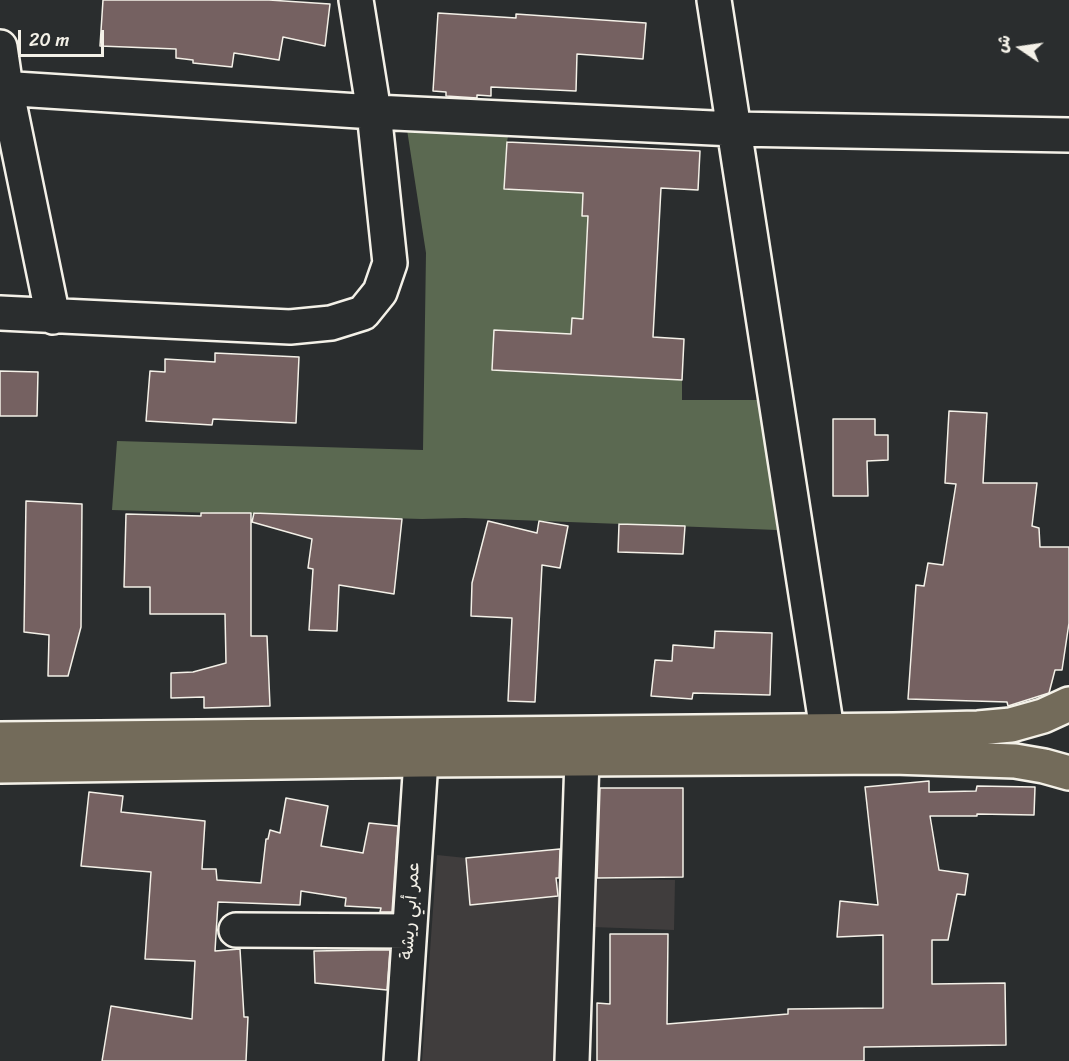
<!DOCTYPE html>
<meta charset="utf-8">
<style>
body{margin:0}
#map{position:relative;width:1069px;height:1061px;overflow:hidden;background:#2a2d2e;font-family:Sriracha,"Playpen Sans Arabic",sans-serif}
canvas{display:block}
.north{position:absolute;left:991px;top:18px;width:60px;height:60px;-webkit-text-stroke:4px #2a2d2e;paint-order:stroke;rotate:283deg;font-size:16px;font-weight:700;line-height:24px;text-align:center;color:#f4f1e8}
.north::after{content:'';display:block;margin:auto;width:21px;height:27px;background:#f4f1e8;clip-path:polygon(50% 0,100% 100%,50% 72%,0 100%)}
.scale{position:absolute;left:18px;top:30px;width:86px;height:27px;box-sizing:border-box;border:3px solid #f4f1e8;border-top:0;padding-left:8px;font-size:18px;line-height:21px;white-space:nowrap;color:#f4f1e8;-webkit-text-stroke:4px #2a2d2e;paint-order:stroke}
</style>
<div id="map">
<canvas width="1069" height="1061"></canvas>
<div class="north">ش</div>
<div class="scale">20 m</div>
</div>
<script>
const c = document.querySelector('canvas').getContext('2d');
c.lineJoin = 'round';
function fillPath(path, color) { c.fillStyle = color; c.fill(path, 'evenodd'); }
const toPath = rows => new Path2D(rows.map(r => 'M' + r).join(''));
function strokePath(path, color, width, dash) { c.strokeStyle = color; c.lineWidth = width; c.lineCap = dash ? 'butt' : 'round'; c.setLineDash(dash || []); c.stroke(path); }
function drawText(font, color, halo, rows, align = 'center') {
  c.font = font + ' Sriracha,"Playpen Sans Arabic",sans-serif'; c.lineWidth = 4.5; c.setLineDash([]); c.textBaseline = 'middle'; c.strokeStyle = halo; c.fillStyle = color; for (const [text, x, y, turn = 0] of rows) {
    c.save(); c.translate(x, y); c.rotate((+turn || 0) * Math.PI / 180); c.textAlign = isNaN(turn) ? turn : align; if (halo) c.strokeText(text, 0, 0); c.fillText(text, 0, 0); c.restore();
  }
}
fillPath(toPath([
 [437,855,466,858,470,905,558,896,557,882,572,879,675,880,674,930,565,926,565,1061,422,1061]
]), '#403d3d');
fillPath(toPath([
 [406,123,509,131,507,142,504,189,583,193,582,215,588,216,583,319,572,318,571,334,495,330,492,370,682,380,682,400,758,400,777,530,465,518,422,519,112,510,117,441,423,450,426,253]
]), '#5b6951');
const building = toPath([
 [103,0,269,0,330,4,325,46,283,37,279,60,234,53,232,67,193,63,193,60,176,58,176,49,100,46,103,0],
 [438,13,516,18,516,14,646,23,643,59,577,54,576,91,491,87,491,96,477,95,477,98,446,96,446,92,433,91,438,13],
 [507,142,700,151,698,190,661,188,653,337,684,339,682,380,492,370,494,330,571,334,572,318,583,319,588,216,582,216,583,193,504,189,507,142],
 [215,353,299,357,296,423,213,419,212,425,146,421,150,371,165,372,165,359,215,362,215,353],
 [0,371,38,372,37,416,0,416,0,371],
 [949,411,987,413,983,483,1037,483,1032,526,1039,528,1040,547,1069,547,1069,623,1062,670,1055,670,1049,693,1008,706,1007,702,908,699,916,585,924,586,928,563,943,565,956,484,945,483,949,411],
 [833,419,875,419,875,435,888,435,888,460,867,461,868,496,833,496,833,419],
 [26,501,82,504,81,627,68,676,48,676,49,635,24,632,26,501],
 [201,513,251,513,251,636,267,636,270,706,204,708,204,697,171,698,171,673,193,672,226,663,225,614,150,614,150,587,124,587,126,514,201,516,201,513],
 [254,513,402,519,394,594,339,585,337,631,309,630,313,569,308,568,312,539,252,522,254,513],
 [488,521,537,533,539,521,568,526,560,568,542,565,535,702,508,701,512,618,471,616,472,583,488,521],
 [619,524,685,526,683,554,618,552,619,524],
 [715,631,772,633,770,695,693,693,692,699,651,696,655,660,672,661,673,645,714,648,715,631],
 [929,781,929,792,976,791,977,786,1035,787,1034,815,977,814,977,816,930,816,939,870,968,874,965,895,957,894,948,940,932,940,932,984,1005,983,1006,1045,864,1047,864,1061,597,1061,597,1003,610,1004,610,934,668,934,667,1024,788,1014,788,1009,883,1008,883,935,837,937,840,901,878,905,865,787,929,781],
 [600,788,683,788,683,877,597,878,600,788],
 [89,792,123,796,121,812,205,821,202,869,216,869,217,880,261,883,266,839,268,839,270,830,280,833,286,798,328,806,321,846,363,853,369,823,398,826,392,912,380,912,381,908,345,906,346,898,301,891,300,905,218,902,215,951,240,949,244,1017,248,1017,246,1061,102,1061,111,1006,192,1019,195,961,145,959,151,872,81,866,89,792],
 [560,849,559,878,556,878,558,896,470,905,466,858,560,849],
 [371,950,390,950,387,990,315,983,314,951,371,950]
]);
fillPath(building, '#756161');
strokePath(building, '#f4f1e8', 1.5);
const minor = toPath([
 [714,0,827,730],
 [0,47,6,88,53,317],
 [0,88,374,112,734,129,1069,135],
 [0,313,290,327,331,323,363,313,380,292,390,263,374,112,356,0],
 [236,930,409,931],
 [401,1061,421,760],
 [572,1061,582,759]
]);
const major = toPath([
 [0,739,893,730,978,728,1011,725,1043,716,1069,704],
 [0,766,421,760,893,757,1015,761,1044,766,1069,773]
]);
strokePath(minor, '#f4f1e8', 38);
strokePath(major, '#f4f1e8', 38);
strokePath(minor, '#2a2d2e', 33);
strokePath(major, '#736b5a', 33);
drawText('18px', '#f4f1e8', '#2a2d2e', [
 ["عمر أبي ريشة",411,911,-86]
]);
</script>
